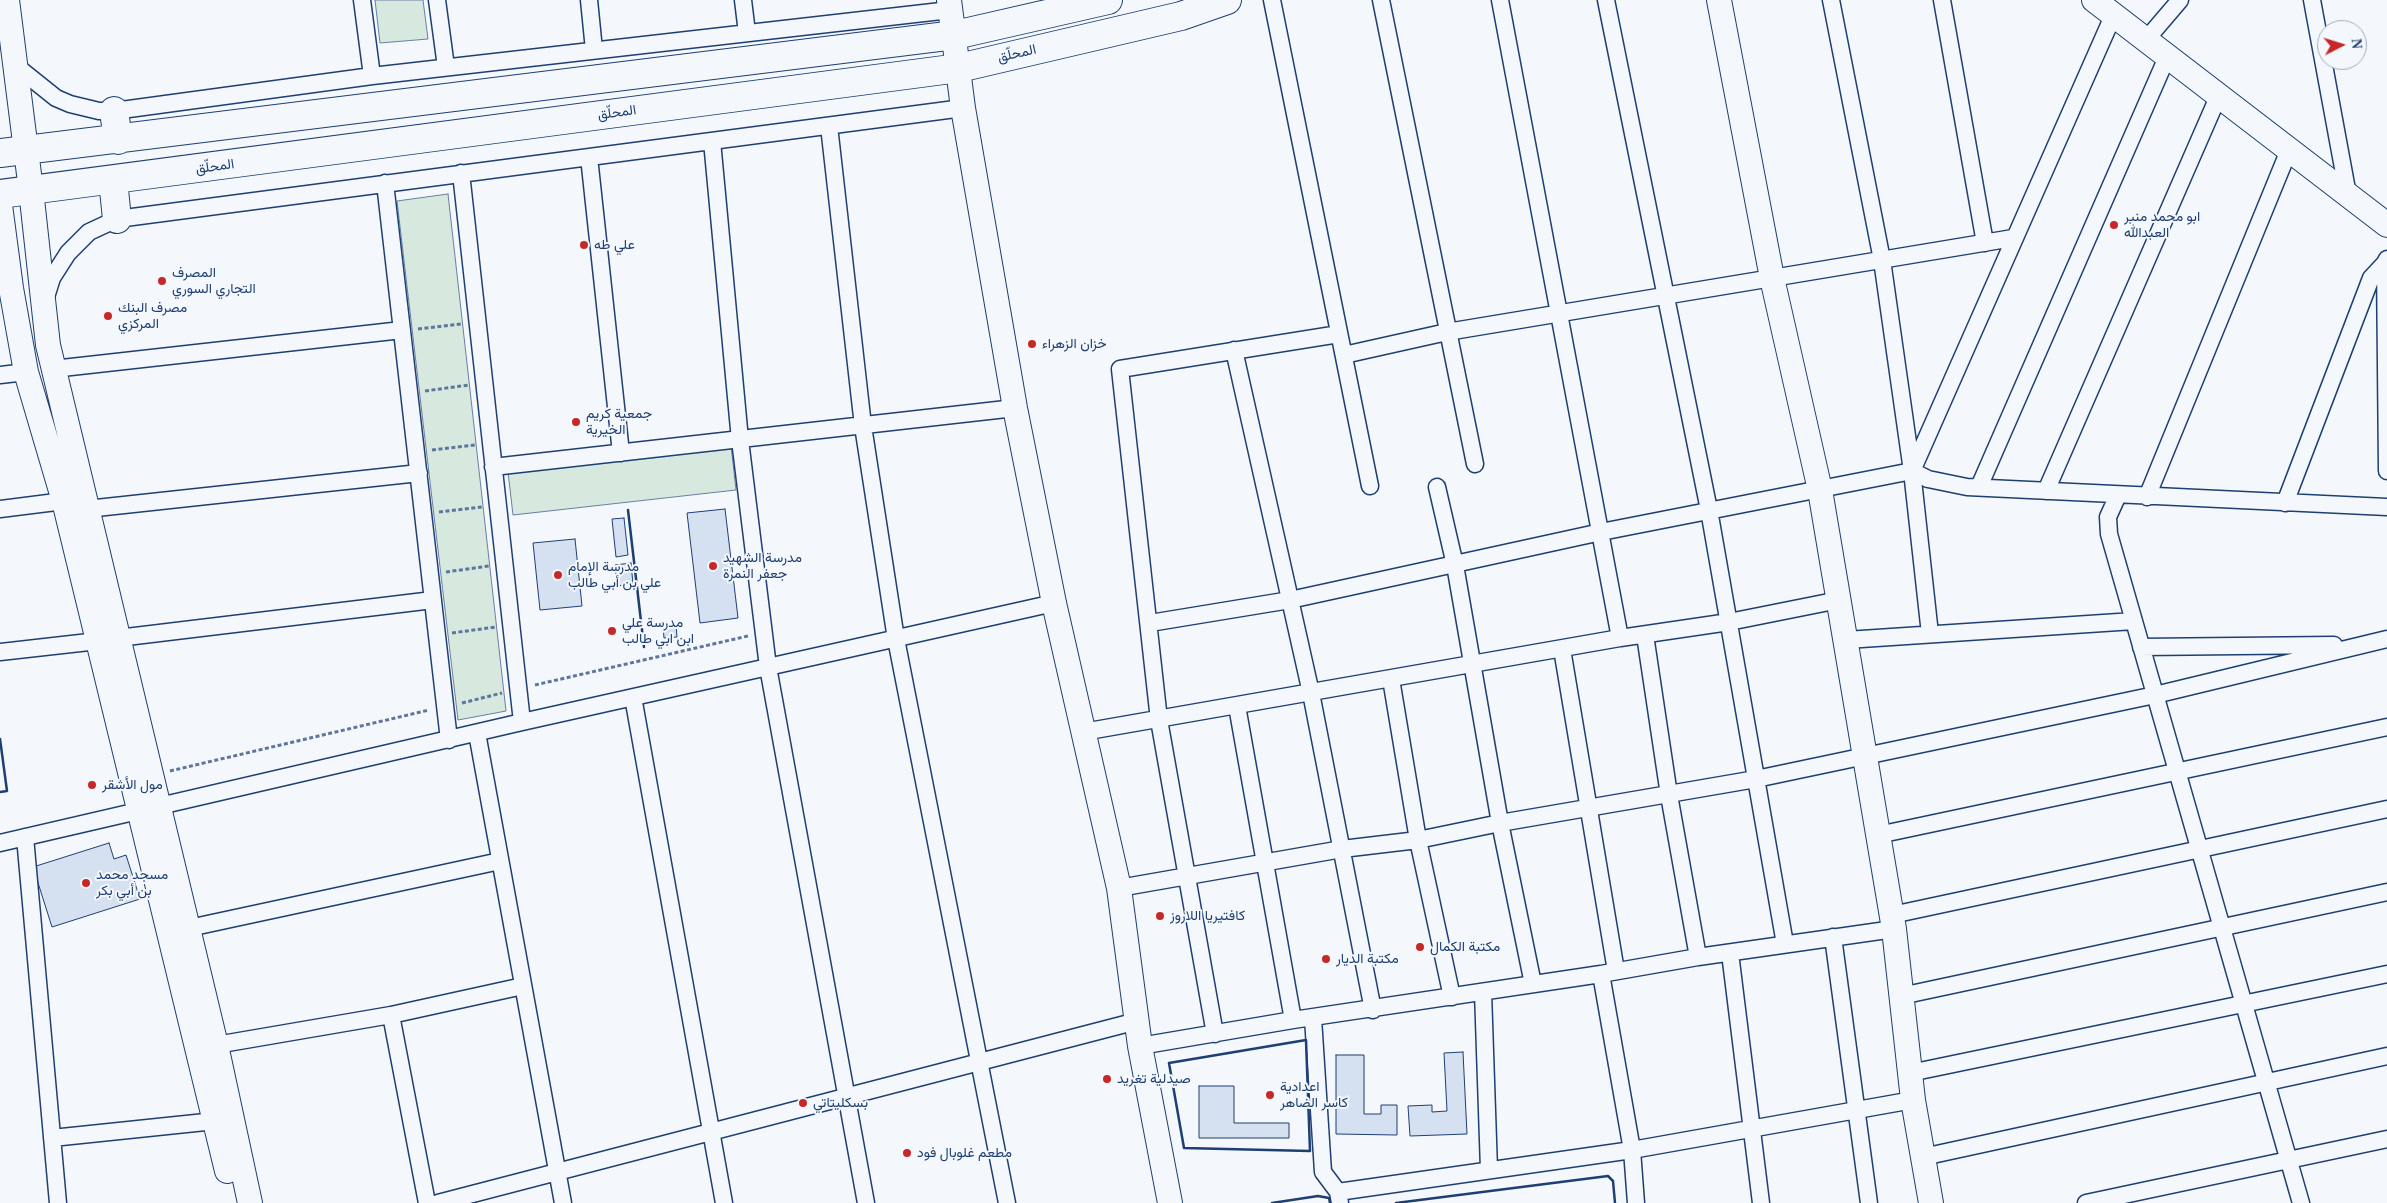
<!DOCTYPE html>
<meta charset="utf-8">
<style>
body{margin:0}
#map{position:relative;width:2387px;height:1203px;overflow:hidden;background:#f4f7fb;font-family:"Times New Roman",serif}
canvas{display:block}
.north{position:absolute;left:2317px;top:20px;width:50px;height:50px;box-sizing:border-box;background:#f4f7fb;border:1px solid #9eadc5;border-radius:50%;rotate:85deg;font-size:14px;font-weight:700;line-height:20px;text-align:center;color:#1d3f73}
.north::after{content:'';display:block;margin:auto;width:18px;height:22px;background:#c62828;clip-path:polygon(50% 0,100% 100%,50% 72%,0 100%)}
</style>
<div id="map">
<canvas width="2387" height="1203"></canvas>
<div class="north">N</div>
</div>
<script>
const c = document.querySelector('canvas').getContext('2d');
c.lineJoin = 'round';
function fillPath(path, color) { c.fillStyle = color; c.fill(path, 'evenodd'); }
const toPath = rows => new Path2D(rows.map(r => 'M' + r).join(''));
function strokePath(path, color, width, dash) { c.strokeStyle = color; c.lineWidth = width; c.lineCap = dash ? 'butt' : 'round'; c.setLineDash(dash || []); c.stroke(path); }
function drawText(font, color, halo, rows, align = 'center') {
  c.font = font + ' "Times New Roman",Vazirmatn,serif'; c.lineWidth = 4; c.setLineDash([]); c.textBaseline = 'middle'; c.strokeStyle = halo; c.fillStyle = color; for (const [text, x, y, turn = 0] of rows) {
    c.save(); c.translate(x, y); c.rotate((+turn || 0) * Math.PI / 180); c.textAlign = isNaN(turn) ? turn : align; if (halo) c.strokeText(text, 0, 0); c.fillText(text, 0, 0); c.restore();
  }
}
const green = toPath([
 [375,0,423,0,428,39,380,43,375,0],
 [448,194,506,711,458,720,397,201,448,194],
 [731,445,736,490,513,515,508,472,731,445]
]);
fillPath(green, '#d7e8df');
strokePath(green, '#687fa3', 1);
const building = toPath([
 [725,509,738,618,700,623,687,513,725,509],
 [624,518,628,555,616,557,612,519,624,518],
 [575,539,582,606,540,610,533,543,575,539],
 [631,563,633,584,617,586,615,565,631,563],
 [676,625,677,637,664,638,663,626,676,625],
 [109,843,114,859,126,855,140,899,52,927,33,867,109,843],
 [1463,1052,1467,1134,1410,1136,1408,1106,1432,1105,1432,1112,1447,1111,1444,1053,1463,1052],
 [1336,1055,1364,1055,1364,1114,1381,1114,1381,1105,1397,1105,1397,1135,1336,1134,1336,1055],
 [1199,1086,1234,1086,1234,1123,1289,1123,1289,1138,1199,1138,1199,1086]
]);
fillPath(building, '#d5e0f0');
strokePath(building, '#1d3f73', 1);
const street = toPath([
 [362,0,372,76],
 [437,0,446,67],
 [589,0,594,50],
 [743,0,747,33],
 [1272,0,1370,486],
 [1381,0,1475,464],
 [1500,0,1620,638],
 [1606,0,1709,510,1785,944],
 [1831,0,1882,260,1912,471,1930,634],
 [1942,0,1985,243],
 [2312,0,2348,195],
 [2145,41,2180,0],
 [16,66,56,98,70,104,99,111,114,111,372,76,950,10],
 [829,126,863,426,896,639,1007,1203],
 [712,141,740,440,768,667,866,1203],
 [589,157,621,453],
 [461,173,522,722],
 [385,183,449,740],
 [2387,259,2385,263,2387,471],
 [46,297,52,278,68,253,89,232,117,219,963,108],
 [1234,350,1311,693,1373,1010],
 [1344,355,1447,332,2013,238],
 [53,369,402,330],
 [0,375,26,372],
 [493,467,1015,408],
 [1912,471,1928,479,1967,487,2387,507],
 [1437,487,1455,565,1500,823,1533,984],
 [1979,487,2167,57],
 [2046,491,2218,97],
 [2118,495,2108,517,2109,534,2301,1203],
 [2147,497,2289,150],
 [2285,503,2371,278,2385,263],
 [0,509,64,501],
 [87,509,419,473],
 [1150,623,1290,600,1601,532,1912,471,2113,16],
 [1645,635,1669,795,1698,957],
 [118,638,433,600],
 [1846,640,2134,621],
 [2141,647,2334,645],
 [1562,649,1616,971],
 [0,652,98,641],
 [1391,679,1418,840,1452,997],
 [633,697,724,1203],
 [1237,706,1293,1020],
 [1083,732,1620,638,1729,622,1839,600],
 [477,733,563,1203],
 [1878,835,2387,727],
 [25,837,58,1203],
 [0,843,522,722,1054,603],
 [1119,888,1342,849,1418,840,1500,823,1756,779,2155,695,2387,639],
 [1892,915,2387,809],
 [189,928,500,861],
 [1833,937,1869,1203],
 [1730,953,1761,1203],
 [1601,974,1632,1150,1636,1203],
 [1483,992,1489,1170],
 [1901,996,2387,892],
 [1313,1018,1323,1172,1338,1192],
 [1215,1034,1159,720,1120,369,1339,334],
 [216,1045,391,1015],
 [1140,1046,1293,1020,1601,974,1698,957,1894,929],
 [1910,1073,2387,974],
 [52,1138,215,1121],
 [1923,1157,2387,1056],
 [427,1203,391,1015,523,986],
 [438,1203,1137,1021],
 [1340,1203,1338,1192,1632,1150,1913,1100],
 [2086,1203,2387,1139]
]);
const secondary = toPath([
 [7,0,31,190,48,345,216,1045,250,1203],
 [949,0,963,108,1015,408,1054,603,1119,888,1140,1046,1170,1203],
 [1719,0,1772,278,1820,490,1894,929,1913,1100,1931,1203],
 [2094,0,2387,225],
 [0,205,11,288,26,372,64,501,227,1171]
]);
const highway = toPath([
 [114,111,118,140],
 [0,153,955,35,1108,0],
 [113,180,117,219],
 [0,194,959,68,1181,16,1227,0]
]);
strokePath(street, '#1d3f73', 19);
strokePath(secondary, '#1d3f73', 26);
strokePath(highway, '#1d3f73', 30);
strokePath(toPath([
 [418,329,461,324],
 [425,391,469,385],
 [432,450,475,445],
 [439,512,482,507],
 [446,572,489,566],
 [452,633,496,627],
 [535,685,748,636],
 [462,703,502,693],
 [170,771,429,710]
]), '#5e769c', 3, [4, 2.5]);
strokePath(street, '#f4f7fb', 16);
strokePath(secondary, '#f4f7fb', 24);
strokePath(highway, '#f4f7fb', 28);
strokePath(toPath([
 [628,510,644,647],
 [0,739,7,791,0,792],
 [1306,1040,1310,1151,1184,1148,1169,1063,1306,1040],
 [1272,1203,1318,1196,1329,1198,1330,1203],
 [1396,1203,1608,1176,1613,1181,1615,1203]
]), '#1d3f73', 2.5);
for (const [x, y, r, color] of [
 [2114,225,5,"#c62828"],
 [584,245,5,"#c62828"],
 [162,281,5,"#c62828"],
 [108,316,5,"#c62828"],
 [1032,344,5,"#c62828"],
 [576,422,5,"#c62828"],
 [713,566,5,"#c62828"],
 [558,575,5,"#c62828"],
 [612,631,5,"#c62828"],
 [92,785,5,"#c62828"],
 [86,883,5,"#c62828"],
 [1160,916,5,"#c62828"],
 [1420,947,5,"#c62828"],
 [1326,959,5,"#c62828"],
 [1107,1079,5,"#c62828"],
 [1270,1095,5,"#c62828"],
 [803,1103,5,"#c62828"],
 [907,1153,5,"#c62828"]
]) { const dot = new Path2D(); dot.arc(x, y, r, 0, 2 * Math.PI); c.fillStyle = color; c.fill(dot); strokePath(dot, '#f4f7fb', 2); }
drawText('14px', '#1d3f73', '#f4f7fb', [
 ["المحلّق",1017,54,-13],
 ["المحلّق",617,113,-8],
 ["المحلّق",215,167,-8]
]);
drawText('14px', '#1d3f73', '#f4f7fb', [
 ["ابو محمد منير",2124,217],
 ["العبدالله",2124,233],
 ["علي طه",594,245],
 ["المصرف",172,273],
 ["التجاري السوري",172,289],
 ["مصرف البنك",118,308],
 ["المركزي",118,324],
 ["خزان الزهراء",1042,344],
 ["جمعية كريم",586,414],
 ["الخيرية",586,430],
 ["مدرسة الشهيد",723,558],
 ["جعفر النمرة",723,574],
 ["مدرسة الإمام",568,567],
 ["علي بن أبي طالب",568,583],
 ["مدرسة علي",622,623],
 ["ابن ابي طالب",622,639],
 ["مول الأشقر",102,785],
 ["مسجد محمد",96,875],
 ["بن أبي بكر",96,891],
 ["كافتيريا اللاروز",1170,916],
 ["مكتبة الكمال",1430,947],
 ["مكتبة الديار",1336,959],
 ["صيدلية تغريد",1117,1079],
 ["اعدادية",1280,1087],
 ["كاسر الضاهر",1280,1103],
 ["بسكليتاتي",813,1103],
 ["مطعم غلوبال فود",917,1153]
], 'left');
</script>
